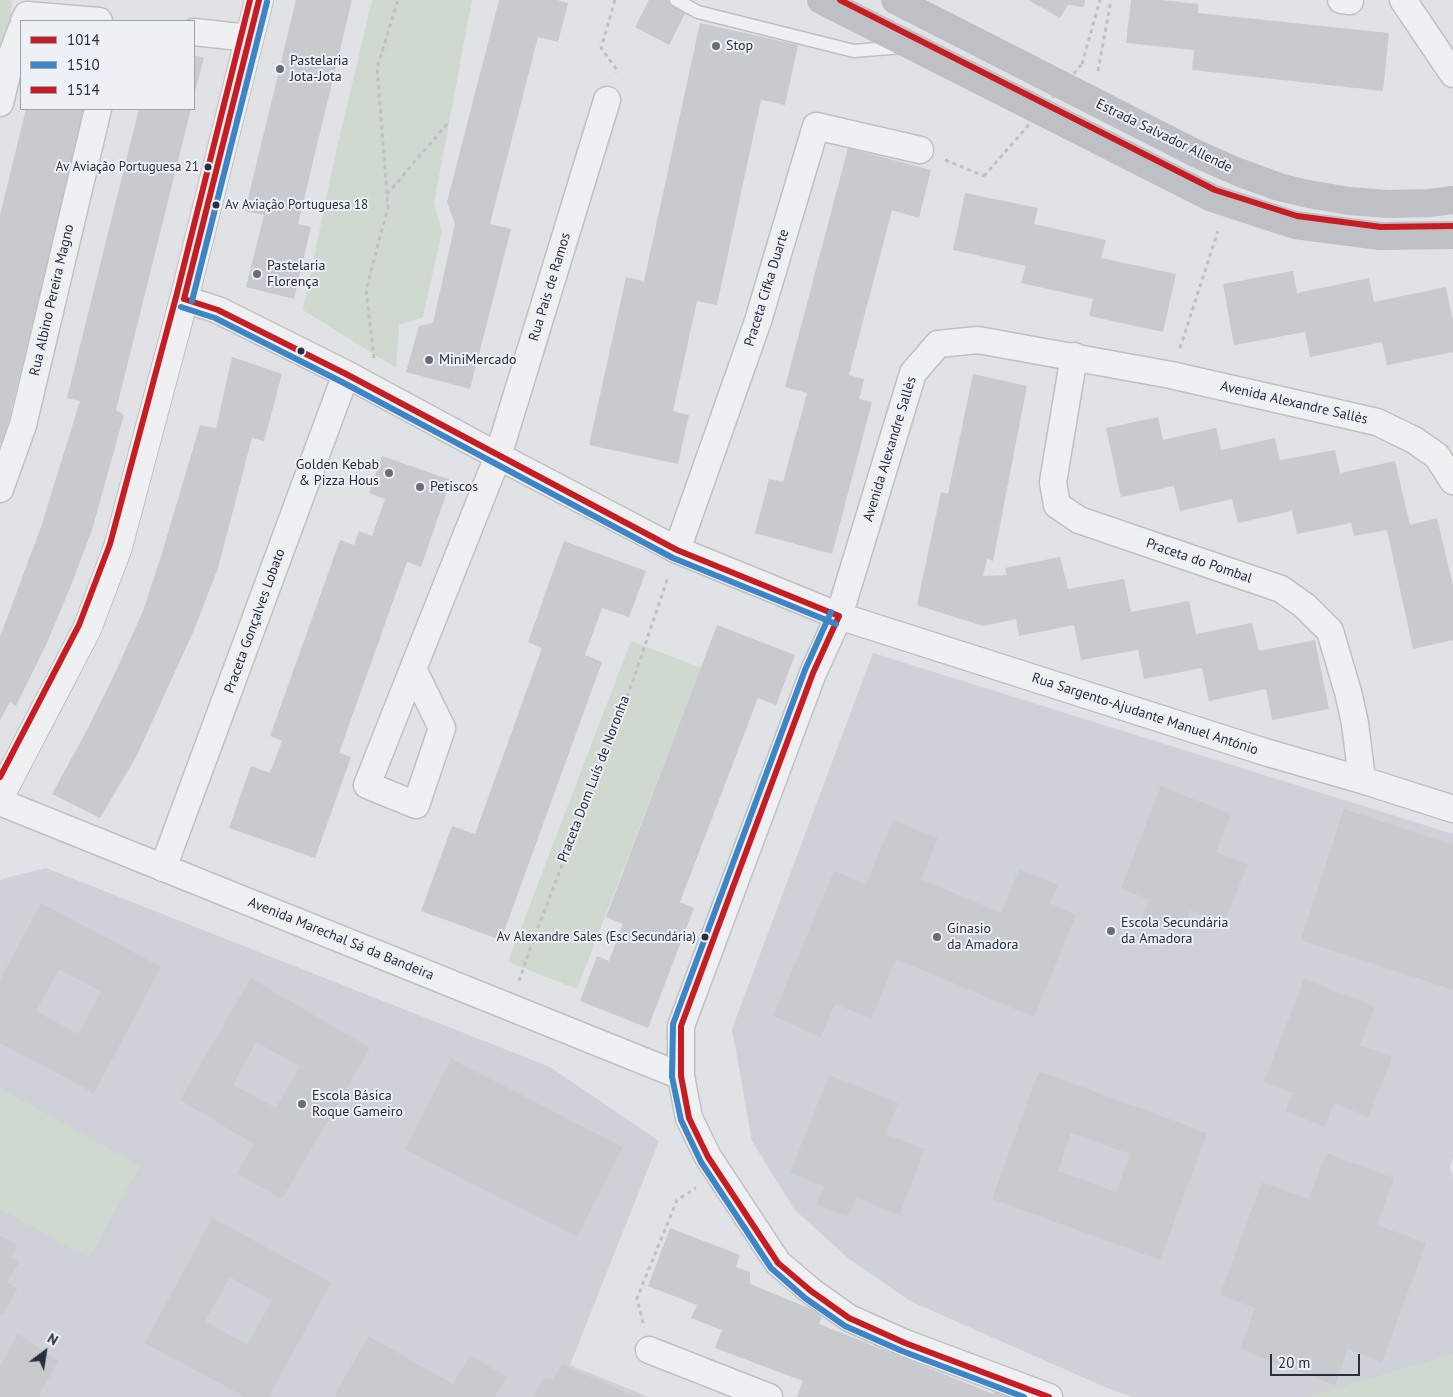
<!DOCTYPE html>
<meta charset="utf-8">
<style>
body{margin:0}
#map{position:relative;width:1453px;height:1397px;overflow:hidden;background:#e0e2e5;font-family:"PT Sans",sans-serif}
canvas{display:block}
.legend{position:absolute;left:20px;top:20px;width:175px;height:90px;box-sizing:border-box;background:#edf0f5;border:1px solid #9ea3ac;margin:0;padding:6px 9px;list-style:none;font-size:15px;color:#272f3e}
.legend li{display:flex;align-items:center;gap:10px;height:25px}
.legend b{width:25px;border:1px solid #9ea3ac}
.north{position:absolute;left:20px;top:1327px;width:50px;height:50px;-webkit-text-stroke:4px #edf0f5;paint-order:stroke;rotate:31deg;font-size:14px;font-weight:700;line-height:20px;text-align:center;color:#272f3e}
.north::after{content:'';display:block;margin:auto;width:18px;height:22px;background:#272f3e;clip-path:polygon(50% 0,100% 100%,50% 72%,0 100%)}
.scale{position:absolute;left:1270px;top:1354px;width:90px;height:22px;box-sizing:border-box;border:2px solid #272f3e;border-top:0;padding-left:6px;font-size:15px;line-height:18px;white-space:nowrap;color:#272f3e;-webkit-text-stroke:4px #edf0f5;paint-order:stroke}
</style>
<div id="map">
<canvas width="1453" height="1397"></canvas>
<ul class="legend">
<li><b style="height:6px;background:#c61d23"></b>1014</li>
<li><b style="height:6px;background:#3d85c6"></b>1510</li>
<li><b style="height:6px;background:#c61d23"></b>1514</li>
</ul>
<div class="north">N</div>
<div class="scale">20 m</div>
</div>
<script>
const c = document.querySelector('canvas').getContext('2d');
c.lineJoin = 'round';
function fillPath(path, color) { c.fillStyle = color; c.fill(path, 'evenodd'); }
const toPath = rows => new Path2D(rows.map(r => 'M' + r).join(''));
function strokePath(path, color, width, dash) { c.strokeStyle = color; c.lineWidth = width; c.lineCap = dash ? 'butt' : 'round'; c.setLineDash(dash || []); c.stroke(path); }
function drawText(font, color, halo, rows, align = 'center') {
  c.font = font + ' "PT Sans",sans-serif'; c.lineWidth = 4; c.setLineDash([]); c.textBaseline = 'middle'; c.strokeStyle = halo; c.fillStyle = color; for (const [text, x, y, turn = 0] of rows) {
    c.save(); c.translate(x, y); c.rotate((+turn || 0) * Math.PI / 180); c.textAlign = isNaN(turn) ? turn : align; if (halo) c.strokeText(text, 0, 0); c.fillText(text, 0, 0); c.restore();
  }
}
fillPath(toPath([
 [873,653,1453,834,1453,1157,1450,1167,1453,1180,1453,1397,1133,1397,1107,1388,910,1301,848,1258,794,1209,752,1141,732,1029],
 [46,868,550,1067,659,1141,570,1365,649,1397,0,1397,0,881,2,879]
]), '#ced1d8');
fillPath(toPath([
 [0,0,12,0,10,24,0,64],
 [372,0,472,0,434,203,442,231,423,317,399,325,396,368,303,310,335,156],
 [631,641,701,668,577,989,508,962],
 [0,1088,140,1166,89,1258,0,1209],
 [1453,1354,1453,1397,1306,1397]
]), '#d0d9d0');
fillPath(toPath([
 [296,0,352,0,298,224,311,227,294,299,246,287,264,215,245,211],
 [499,0,557,0,568,3,558,42,538,37,490,224,511,229,470,389,406,372,419,326,433,323,455,224,447,202],
 [649,0,692,0,669,45,635,27],
 [1028,0,1085,0,1084,7,1068,5,1060,18],
 [1131,0,1162,0,1198,4,1198,13,1389,33,1383,91,1192,70,1194,50,1126,43],
 [700,23,798,45,785,105,761,100,717,305,697,301,673,411,689,415,678,464,589,445,626,277,644,281],
 [194,55,204,58,194,95],
 [26,109,85,109,3,444,0,443,0,215],
 [139,109,191,109,116,410,124,415,92,530,70,588,46,645,16,706,10,702,0,720,0,637,41,527,80,401,67,398],
 [848,148,931,170,919,218,892,210,849,375,864,379,859,399,872,402,832,554,755,533,769,479,783,482,807,393,785,387],
 [965,193,1038,208,1034,224,1106,240,1101,258,1176,274,1163,332,1089,316,1093,299,1021,283,1026,266,953,250],
 [1293,271,1297,293,1369,278,1374,302,1446,287,1453,321,1453,352,1387,365,1382,342,1310,357,1305,332,1234,345,1223,284],
 [232,357,282,374,264,441,252,438,218,568,194,630,136,757,100,818,52,794,87,730,116,671,143,611,162,553,200,425,216,428],
 [973,374,1027,386,993,561,987,559,983,576,1007,575,1005,568,1060,557,1068,589,1124,579,1131,612,1189,601,1196,634,1252,623,1259,651,1315,640,1329,709,1272,720,1266,689,1209,701,1202,668,1144,679,1138,650,1081,660,1074,625,1019,636,1016,619,983,626,917,605,941,492,948,494],
 [1158,417,1163,440,1216,428,1221,450,1275,438,1280,460,1335,450,1340,473,1395,461,1410,525,1437,518,1453,585,1453,640,1413,649,1387,530,1354,536,1351,523,1297,534,1292,511,1238,523,1232,499,1180,511,1174,486,1121,497,1106,428],
 [382,456,451,480,421,567,407,562,339,753,351,757,315,858,229,828,251,766,270,773,282,741,270,736,340,540,354,545,359,531,372,536,385,499,369,493],
 [564,541,646,571,629,617,602,608,585,655,602,662,501,940,421,911,452,826,475,834,542,648,528,642],
 [717,625,795,655,776,705,758,698,680,902,694,908,648,1028,580,1001,597,956,609,961,623,924,606,917],
 [1161,786,1231,814,1216,852,1248,864,1224,923,1190,910,1181,934,1142,919,1149,900,1121,888],
 [1344,809,1453,845,1453,990,1301,940],
 [893,820,938,838,921,879,1001,913,1019,869,1058,885,1050,903,1076,915,1034,1017,896,959,871,1019,835,1004,821,1037,773,1016,834,871,866,884],
 [41,903,161,967,94,1093,0,1043,0,980],
 [59,969,101,992,78,1034,36,1011],
 [251,978,370,1048,282,1199,237,1174,254,1144,180,1100],
 [256,1042,300,1066,276,1108,233,1085],
 [1304,979,1375,1007,1360,1045,1392,1057,1368,1117,1334,1103,1325,1127,1286,1111,1293,1093,1264,1082],
 [451,1059,623,1147,577,1237,405,1149],
 [1039,1071,1207,1133,1160,1260,992,1199],
 [1071,1133,1130,1154,1116,1192,1058,1171],
 [829,1075,898,1103,886,1134,925,1149,899,1215,856,1197,848,1217,817,1205,824,1186,790,1173],
 [1326,1153,1394,1178,1377,1225,1426,1243,1382,1362,1348,1349,1335,1385,1240,1349,1255,1308,1220,1295,1262,1182,1309,1199],
 [212,1218,331,1282,269,1397,245,1397,145,1343],
 [230,1277,272,1301,247,1345,205,1321],
 [670,1228,740,1255,736,1267,750,1272,750,1284,823,1314,819,1324,993,1394,996,1387,1020,1397,797,1397,803,1381,715,1348,722,1330,691,1318,697,1305,648,1286],
 [0,1235,17,1245,11,1257,20,1261,7,1282,18,1288,3,1314,0,1312],
 [18,1334,58,1361,38,1397,0,1397,0,1366],
 [368,1336,453,1384,470,1355,507,1377,495,1397,334,1397],
 [562,1364,636,1397,533,1397,543,1379,553,1379]
]), '#c8cacd');
const service = toPath([
 [676,0,698,12,854,51,901,47]
]);
const minor = toPath([
 [1341,0,1350,1],
 [1403,0,1453,74],
 [24,21,27,15,99,21],
 [194,32,249,38],
 [0,103,12,54,21,30],
 [184,299,218,310,346,374,498,456,677,550,839,616,1265,752,1362,780,1453,809],
 [1074,356,1053,482,1057,505,1079,520,1281,589,1305,606,1330,631,1348,692,1355,723,1362,780],
 [0,489,23,425,98,109],
 [677,550,758,321,816,126,920,150],
 [413,669,442,728,416,805,367,785,413,669,498,456,607,100],
 [0,802,681,1076],
 [163,868,346,374],
 [649,1350,769,1397],
 [1049,1397,905,1343,849,1318,811,1291,778,1263,708,1157,689,1118,681,1076,681,1026,813,673,839,616,913,373,938,344,978,340,1171,375,1377,422,1414,440,1437,456,1453,481]
]);
const tertiary = toPath([
 [0,796,87,629,118,547,184,299,259,0]
]);
strokePath(service, '#bec0c3', 15);
strokePath(minor, '#bec0c3', 29);
strokePath(tertiary, '#bec0c3', 30);
strokePath(toPath([
 [615,0,601,48,617,70,616,73],
 [1082,64,1100,0],
 [1098,71,1111,0],
 [945,160,984,176],
 [387,194,449,122],
 [1180,348,1218,231],
 [374,358,366,290,388,207,377,68,398,0],
 [519,981,532,943,634,678,668,577],
 [643,1323,637,1298,677,1200,696,1188]
]), '#bfc0c5', 3, [4, 4]);
strokePath(service, '#eff0f2', 12);
strokePath(minor, '#eff0f2', 26);
strokePath(tertiary, '#eff0f2', 28);
strokePath(toPath([
 [821,0,1212,198,1295,225,1380,236,1453,235],
 [895,0,1197,154,1238,172,1279,187,1308,194,1349,201,1388,204,1429,203,1453,200]
]), '#bec0c5', 28);
strokePath(toPath([
 [984,176,1082,64]
]), '#bfc0c5', 3, [4, 4]);
strokePath(toPath([
 [184,299,218,310,346,374,677,550,839,616],
 [184,299,259,0],
 [839,616,813,673,681,1026,681,1076,689,1118,708,1157,778,1263,811,1291,849,1318,905,1343,1049,1397]
]), '#c61d23', 6);
strokePath(toPath([
 [192,301,267,2],
 [181,307,215,318,342,382,673,558,836,624],
 [831,612,805,670,673,1024,672,1077,681,1120,701,1162,771,1268,805,1298,845,1326,902,1351,1024,1397]
]), '#3d85c6', 6);
strokePath(toPath([
 [840,0,1215,190,1297,216,1381,227,1453,226],
 [0,777,79,625,110,544,176,297,250,0]
]), '#c61d23', 6);
for (const [x, y, r, color] of [
 [716,46,5,"#686e78"],
 [280,69,5,"#686e78"],
 [208,167,4.5,"#272f3e"],
 [216,205,4.5,"#272f3e"],
 [257,274,5,"#686e78"],
 [301,351,4.5,"#272f3e"],
 [429,360,5,"#686e78"],
 [389,473,5,"#686e78"],
 [420,487,5,"#686e78"],
 [1111,931,5,"#686e78"],
 [705,937,4.5,"#272f3e"],
 [937,937,5,"#686e78"],
 [302,1104,5,"#686e78"]
]) { const dot = new Path2D(); dot.arc(x, y, r, 0, 2 * Math.PI); c.fillStyle = color; c.fill(dot); strokePath(dot, '#edf0f5', 2); }
drawText('13px', '#272f3e', '#edf0f5', [
 ["Av Aviação Portuguesa 21",199,167],
 ["Av Aviação Portuguesa 18",225,205,"left"],
 ["Av Alexandre Sales (Esc Secundária)",696,937]
], 'right');
drawText('14px', '#272f3e', '#edf0f5', [
 ["Stop",726,46],
 ["Pastelaria",290,61],
 ["Jota-Jota",290,77],
 ["Pastelaria",267,266],
 ["Florença",267,282],
 ["MiniMercado",439,360],
 ["Golden Kebab",379,465,"right"],
 ["& Pizza Hous",379,481,"right"],
 ["Petiscos",430,487],
 ["Escola Secundária",1121,923],
 ["da Amadora",1121,939],
 ["Ginasio",947,929],
 ["da Amadora",947,945],
 ["Escola Básica",312,1096],
 ["Roque Gameiro",312,1112]
], 'left');
drawText('14px', '#272f3e', '#edf0f5', [
 ["Estrada Salvador Allende",1164,136,26],
 ["Rua Pais de Ramos",550,287,-73],
 ["Praceta Cifka Duarte",767,288,-73],
 ["Rua Albino Pereira Magno",52,300,-77],
 ["Avenida Alexandre Sallès",1294,403,13],
 ["Avenida Alexandre Sallès",890,449,-73],
 ["Praceta do Pombal",1199,561,19],
 ["Praceta Gonçalves Lobato",255,621,-70],
 ["Rua Sargento-Ajudante Manuel António",1145,714,18],
 ["Praceta Dom Luís de Noronha",594,779,-69],
 ["Avenida Marechal Sá da Bandeira",341,939,22]
]);
</script>
